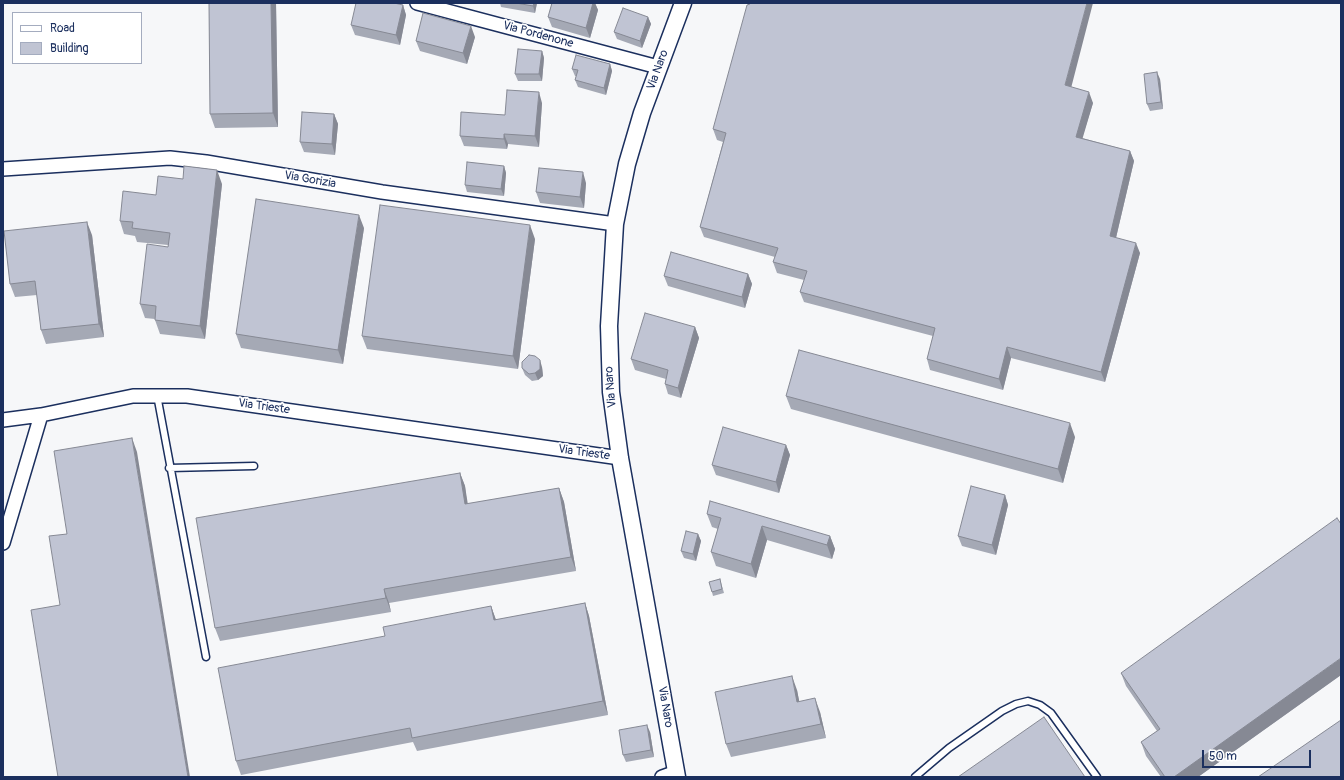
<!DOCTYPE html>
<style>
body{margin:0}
#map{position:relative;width:1344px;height:780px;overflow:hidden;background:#f6f7f9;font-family:Pangolin,sans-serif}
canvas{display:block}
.frame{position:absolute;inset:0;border:4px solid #1b2f5e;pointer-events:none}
.legend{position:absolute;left:12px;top:12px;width:130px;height:52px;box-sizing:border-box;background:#fff;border:1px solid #a4acbf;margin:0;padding:5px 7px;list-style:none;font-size:12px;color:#1b2f5e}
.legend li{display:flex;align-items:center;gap:8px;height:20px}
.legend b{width:20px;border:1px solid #a4acbf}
.scale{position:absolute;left:1202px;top:750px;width:109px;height:18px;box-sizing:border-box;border:2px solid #1b2f5e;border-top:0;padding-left:5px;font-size:12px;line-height:14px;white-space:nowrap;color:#1b2f5e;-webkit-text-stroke:3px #fff;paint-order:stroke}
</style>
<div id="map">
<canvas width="1344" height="780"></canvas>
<div class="frame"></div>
<ul class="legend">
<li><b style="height:5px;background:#fff"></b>Road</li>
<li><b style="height:11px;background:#c0c4d3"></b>Building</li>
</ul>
<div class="scale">50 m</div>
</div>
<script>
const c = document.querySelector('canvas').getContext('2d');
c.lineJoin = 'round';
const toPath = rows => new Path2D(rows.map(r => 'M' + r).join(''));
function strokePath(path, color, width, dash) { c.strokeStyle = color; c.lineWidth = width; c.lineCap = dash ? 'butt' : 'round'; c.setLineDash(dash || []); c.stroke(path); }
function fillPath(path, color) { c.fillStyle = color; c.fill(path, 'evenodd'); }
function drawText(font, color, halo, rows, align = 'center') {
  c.font = font + ' Pangolin,sans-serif'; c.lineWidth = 3.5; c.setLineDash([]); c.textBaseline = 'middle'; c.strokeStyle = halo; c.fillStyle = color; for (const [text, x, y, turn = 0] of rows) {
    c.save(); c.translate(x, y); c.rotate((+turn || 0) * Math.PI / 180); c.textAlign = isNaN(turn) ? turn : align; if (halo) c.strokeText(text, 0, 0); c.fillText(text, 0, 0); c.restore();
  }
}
const service = toPath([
 [157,395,206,657],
 [169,468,254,466],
 [915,777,949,748,1002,711,1016,704,1028,701,1040,705,1051,713,1097,777]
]);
const minor = toPath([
 [417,3,658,67],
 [3,169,170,158,206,162,382,192,615,224],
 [3,420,41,415],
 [3,543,41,415,133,396,187,396,620,458],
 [662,777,676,772]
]);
const tertiary = toPath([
 [677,777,620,458,611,392,609,326,615,224,627,164,642,113,683,3]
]);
strokePath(service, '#1b2f5e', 9);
strokePath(minor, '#1b2f5e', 16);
strokePath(tertiary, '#1b2f5e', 19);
strokePath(service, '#fff', 6);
strokePath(minor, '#fff', 13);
strokePath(tertiary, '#fff', 16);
fillPath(toPath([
 [209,3,276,3,278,127,215,128,210,114],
 [500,3,537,3,535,13,501,7],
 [552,3,595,3,598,10,590,38,552,27,548,17],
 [403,5,406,15,400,45,355,35,351,25],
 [648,17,651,24,642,48,617,39,614,32],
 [475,37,467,64,420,51,416,41],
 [542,51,544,58,542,81,518,81,515,74],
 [610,64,612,71,606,95,578,87,575,80,576,76,575,76,572,69],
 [1160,79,1163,109,1150,111,1147,104],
 [1071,87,1093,103,1082,138,1130,151,1134,161,1116,238,1140,253,1105,382,1011,358,1003,390,930,370,927,359,933,336,804,302,800,292,804,280,777,273,773,262,775,257,704,237,700,227,723,142,717,140,713,129],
 [542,103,539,147,508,144,507,149,464,146,460,136,505,115],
 [334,114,338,124,335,155,304,152,300,142],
 [504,166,506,173,504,196,467,192,465,185],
 [586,183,584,208,540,203,536,192],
 [222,184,205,339,160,334,155,320,155,319,145,318,140,304,168,247,168,245,137,242,135,236,124,234,120,221,156,195],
 [364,228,343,364,241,348,236,334],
 [92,235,104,337,46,344,41,330,37,295,15,297,10,284],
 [535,239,518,369,367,349,362,336],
 [748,274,752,284,745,308,668,286,664,276],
 [695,327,699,338,681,398,668,394,665,384,666,379,635,370,631,359],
 [542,367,543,376,538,380,532,381,525,375,522,368],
 [786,396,1075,437,1063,483,791,409],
 [786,445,790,455,779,493,716,475,712,465],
 [460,473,465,486,467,504,559,488,564,502,576,571,389,603,391,612,220,641,215,628],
 [1005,495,1008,505,996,555,962,546,958,536],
 [707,514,830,536,835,549,832,559,767,540,756,578,716,566,711,552,718,529,712,527],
 [698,534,701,541,696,561,684,558,681,551],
 [720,579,724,593,713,596,712,592],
 [585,603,589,616,608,715,417,751,413,742,241,775,236,761,385,636,491,606,496,620],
 [1121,673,1341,675,1198,777,1161,777,1146,756,1141,742,1157,731,1126,686],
 [797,690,799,701,820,712,826,738,731,757,726,744],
 [650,732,654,757,626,762,623,755]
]), '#a5a9b5');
fillPath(toPath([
 [271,3,276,3,278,127,273,113],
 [534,3,537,3,535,13,533,6],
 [593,3,595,3,598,10,590,38,586,28],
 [1087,3,1093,3,1069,96,1065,85],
 [403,5,406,15,400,45,396,35],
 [648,17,651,24,642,48,640,41],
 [471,26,475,37,467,64,463,53],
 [542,51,544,58,542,81,539,74],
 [610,64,612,71,606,95,604,88],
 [1157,72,1160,79,1163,109,1161,102],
 [539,92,542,103,539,147,535,136],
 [1089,92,1093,103,1080,147,1076,137],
 [334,114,338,124,335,155,332,144],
 [504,134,508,144,507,149,504,139],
 [1130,151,1134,161,1114,246,1110,236],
 [504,166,506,173,504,196,501,189],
 [217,170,222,184,205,339,200,326],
 [583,172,586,183,584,208,580,197],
 [359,215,364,228,343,364,338,350],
 [87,222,92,235,104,337,99,324],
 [530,225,535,239,518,369,513,356],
 [1136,243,1140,253,1105,382,1101,372],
 [748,274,752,284,745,308,742,297],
 [695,327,699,338,681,398,678,388],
 [1007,347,1011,358,1003,390,999,379],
 [540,360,542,367,543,376,538,380,535,373],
 [1070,423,1075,437,1063,483,1058,469],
 [132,438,137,452,190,777,188,777],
 [786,445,790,455,779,493,776,482],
 [460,473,465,486,470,518,465,504],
 [559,488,564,502,576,571,571,557],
 [1005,495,1008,505,996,555,992,545],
 [762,526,767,540,756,578,751,564],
 [698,534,701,541,696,561,693,554],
 [830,536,835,549,832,559,827,545],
 [384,589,389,603,391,612,386,598],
 [585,603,589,616,608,715,603,701],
 [491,606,496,620,494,620],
 [1341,658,1341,675,1198,777,1174,777],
 [792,676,797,690,802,715,797,702],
 [815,698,820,712,826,738,821,724],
 [647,725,650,732,654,757,651,750]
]), '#868994');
const building = toPath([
 [209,3,271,3,273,113,210,114,209,3],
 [356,3,394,3,403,5,396,35,351,25,356,3],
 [516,3,534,3,533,6,516,3],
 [552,3,593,3,586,28,548,17,552,3],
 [751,3,1087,3,1065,85,1089,92,1076,137,1130,151,1110,236,1136,243,1101,372,1007,347,999,379,927,359,935,328,800,292,807,271,773,262,778,248,700,227,726,133,713,129,747,5,750,4,751,3],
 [623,8,648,17,640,41,614,32,623,8],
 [423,13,471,26,463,53,416,41,423,13],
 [518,49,542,51,539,74,515,74,518,49],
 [576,55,610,64,604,88,575,80,578,70,572,69,576,55],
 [1157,72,1161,102,1147,104,1144,74,1157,72],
 [507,90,539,92,535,136,504,134,504,139,460,136,461,112,505,115,507,90],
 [302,112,334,114,332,144,300,142,302,112],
 [467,162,504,166,501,189,465,185,467,162],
 [184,166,217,170,200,326,155,320,156,306,140,304,147,244,168,247,170,233,132,228,133,222,120,221,123,191,156,195,158,176,183,179,184,166],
 [539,168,583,172,580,197,536,192,539,168],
 [256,199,359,215,338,350,236,334,256,199],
 [380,205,530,225,513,356,362,336,380,205],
 [87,222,99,324,41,330,35,281,10,284,4,231,87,222],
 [671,252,748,274,742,297,664,276,671,252],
 [645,313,695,327,678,388,665,384,668,370,631,359,645,313],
 [799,350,1070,423,1058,469,786,396,799,350],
 [529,355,535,356,540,360,540,369,535,373,529,374,522,368,522,362,529,355],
 [723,427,786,445,776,482,712,465,723,427],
 [132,438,188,777,58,777,31,610,60,605,49,536,67,534,54,451,132,438],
 [460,473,465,504,559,488,571,557,384,589,386,598,215,628,196,518,460,473],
 [971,486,1005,495,992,545,958,536,971,486],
 [710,501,830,536,827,545,762,526,751,564,711,552,721,518,707,514,710,501],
 [1337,518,1341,524,1341,658,1174,777,1165,777,1141,742,1160,729,1121,673,1337,518],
 [686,531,698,534,693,554,681,551,686,531],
 [720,579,722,589,712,592,709,582,720,579],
 [585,603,603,701,412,738,410,728,236,761,218,668,385,636,383,627,491,606,494,620,585,603],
 [792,676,797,702,815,698,821,724,726,744,715,692,792,676],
 [1044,717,1085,777,958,777,1044,717],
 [1341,720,1341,777,1258,777,1341,720],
 [647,725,651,750,623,755,619,730,647,725]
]);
fillPath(building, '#c0c4d3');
strokePath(building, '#868994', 1);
drawText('12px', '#1b2f5e', '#fff', [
 ["Via Pordenone",538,35,15],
 ["Via Naro",658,70,-70],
 ["Via Gorizia",310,180,10],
 ["Via Naro",611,387,-95],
 ["Via Trieste",264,407,8],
 ["Via Trieste",584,453,8],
 ["Via Naro",665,707,80]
]);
</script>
